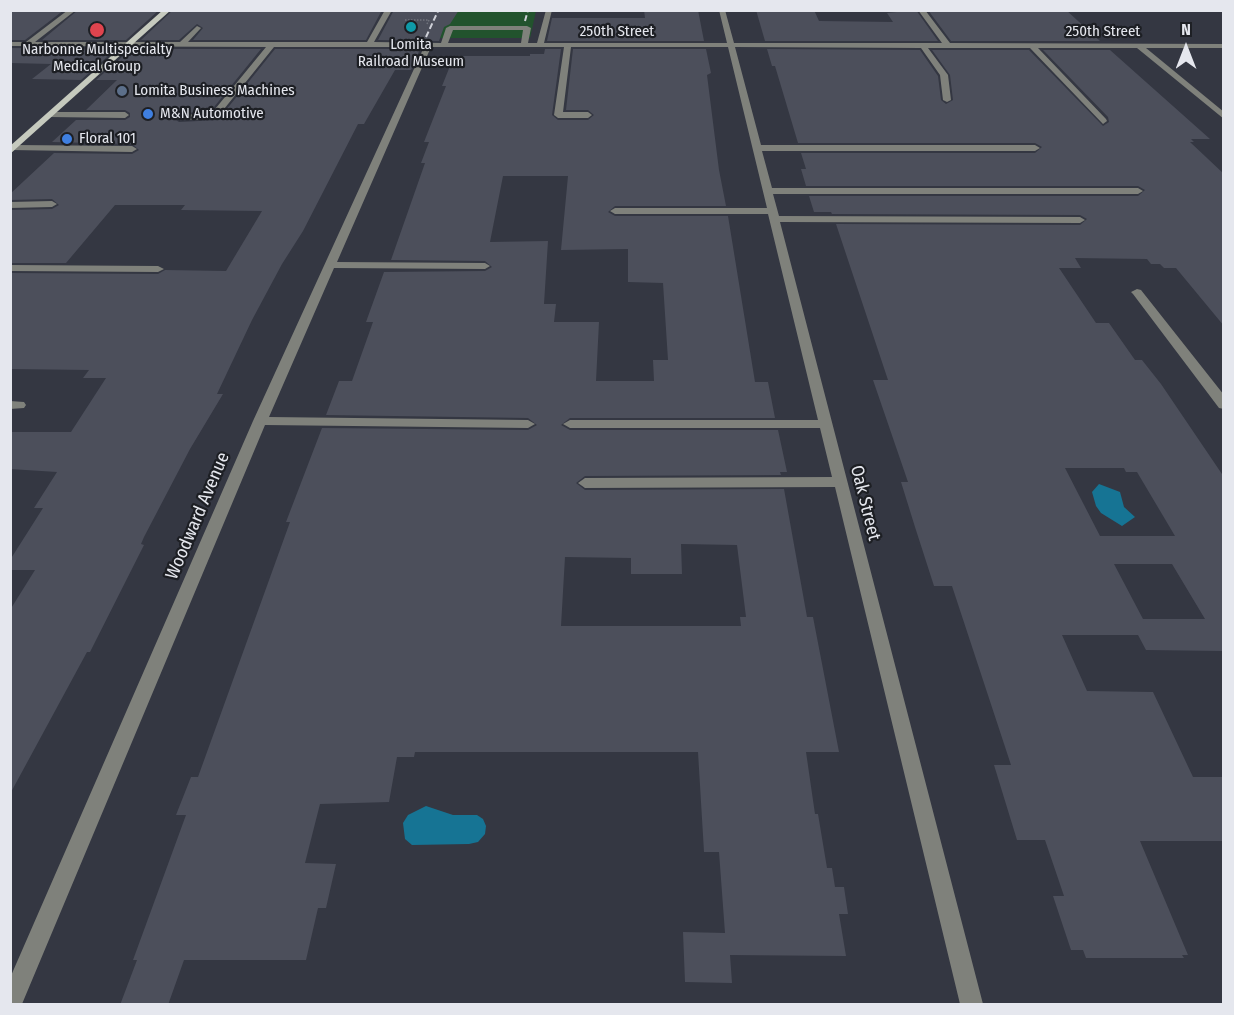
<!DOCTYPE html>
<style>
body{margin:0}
#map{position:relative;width:1234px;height:1015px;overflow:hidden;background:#343742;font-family:"Fira Sans Condensed",sans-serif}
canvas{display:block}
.frame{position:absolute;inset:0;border:12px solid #e5e7ee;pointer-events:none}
.north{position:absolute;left:1156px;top:18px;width:60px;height:60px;-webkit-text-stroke:4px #1d1f24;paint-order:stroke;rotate:0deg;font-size:16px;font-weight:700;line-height:24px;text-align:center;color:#e5e7ee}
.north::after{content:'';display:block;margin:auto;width:21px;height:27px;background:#e5e7ee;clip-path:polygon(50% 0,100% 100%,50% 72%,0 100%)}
</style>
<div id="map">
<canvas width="1234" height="1015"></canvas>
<div class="frame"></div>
<div class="north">N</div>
</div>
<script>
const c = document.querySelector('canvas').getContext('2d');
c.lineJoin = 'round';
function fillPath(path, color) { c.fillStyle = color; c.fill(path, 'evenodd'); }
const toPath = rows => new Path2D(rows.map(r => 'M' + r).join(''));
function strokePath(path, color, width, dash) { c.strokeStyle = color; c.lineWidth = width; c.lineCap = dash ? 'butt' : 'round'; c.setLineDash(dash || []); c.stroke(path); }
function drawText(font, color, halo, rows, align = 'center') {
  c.font = font + ' "Fira Sans Condensed",sans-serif'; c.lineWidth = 4.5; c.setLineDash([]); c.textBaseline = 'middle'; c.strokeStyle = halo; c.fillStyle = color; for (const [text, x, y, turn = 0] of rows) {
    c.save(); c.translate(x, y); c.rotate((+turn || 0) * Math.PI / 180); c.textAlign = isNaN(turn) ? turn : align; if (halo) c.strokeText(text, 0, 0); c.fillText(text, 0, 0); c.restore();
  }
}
fillPath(toPath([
 [405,11,536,11,530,38,402,38]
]), '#22532d');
fillPath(toPath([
 [1099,484,1120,492,1124,507,1135,517,1122,526,1101,513,1096,506,1092,492],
 [426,806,453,815,477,815,483,819,486,826,485,834,478,842,469,844,412,845,405,839,403,823,408,815]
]), '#167494');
fillPath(toPath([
 [33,10,64,10,25,40,10,40,10,11],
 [78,10,159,10,126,40,42,40],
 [173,10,382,10,366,40,193,40,203,28,197,24,179,40,141,40],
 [394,10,459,10,450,24,444,27,439,41,378,40],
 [644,10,698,10,704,41,547,41,552,18,645,18],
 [756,10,814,10,819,21,893,22,887,13,916,10,938,41,765,41],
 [928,10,1066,10,1100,41,951,41],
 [10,48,116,49,81,80,32,79,51,64,10,63],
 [131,49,261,49,210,112,176,113,173,118,179,122,218,120,275,49,420,49,411,70,395,70,364,124,358,124,303,231,282,264,252,320,217,394,223,394,190,449,144,537,141,544,144,545,90,652,87,652,10,794,10,610,35,570,10,570,10,560,43,508,34,508,57,472,10,469,10,432,71,432,106,378,83,378,89,370,10,369,10,273,158,274,165,270,226,271,262,211,181,210,185,205,115,205,66,263,10,263,10,210,52,209,59,205,52,199,10,200,10,194,54,153,132,154,139,150,132,144,52,142,76,120,125,120,130,117,130,113,125,110,86,110,117,80,96,80],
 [545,49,561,49,552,115,558,120,588,120,594,115,588,110,566,110,573,49,706,49,711,73,707,75,719,170,726,206,615,206,608,212,615,216,728,216,755,382,768,382,775,418,570,418,561,425,570,430,778,430,787,472,780,472,781,475,585,476,576,483,585,490,784,489,807,617,813,617,839,752,806,752,815,814,818,814,827,868,832,868,835,887,844,887,848,914,839,914,846,956,730,955,732,983,685,982,683,932,725,933,719,852,704,852,698,752,415,752,414,757,397,757,389,802,320,804,305,863,336,864,326,908,318,908,306,960,184,960,168,1005,120,1005,137,960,133,960,186,815,176,815,191,777,198,777,290,522,286,522,322,428,528,430,537,425,528,418,326,415,339,381,352,381,373,322,366,322,384,272,485,271,492,267,485,261,391,260,425,163,421,163,429,142,424,142,446,86,442,86,454,56,530,56,530,54,544,54],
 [503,176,568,176,561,250,628,249,628,282,663,283,668,360,653,360,654,381,596,381,599,322,554,322,556,304,544,304,548,241,490,242],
 [681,544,737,545,746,617,740,617,741,626,561,626,565,557,631,558,631,574,682,574],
 [767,49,920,50,938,76,941,100,946,104,953,100,950,75,932,50,1029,50,1103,126,1109,122,1108,117,1043,50,1110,50,1210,139,1191,139,1194,142,1190,142,1224,174,1224,326,1176,268,1164,268,1160,264,1151,264,1147,259,1075,258,1081,268,1059,268,1096,323,1109,323,1135,360,1142,360,1161,384,1224,477,1224,651,1146,650,1138,635,1062,635,1087,691,1153,692,1193,777,1224,777,1224,841,1140,841,1188,955,1182,955,1184,958,1086,958,1083,950,1071,950,1053,896,1064,896,1045,840,1017,840,994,765,1011,765,952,586,934,586,915,527,901,482,908,482,873,380,888,380,836,224,1080,225,1087,219,1080,215,832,214,831,212,814,212,809,196,1138,196,1145,190,1138,186,806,186,801,169,806,169,801,153,1035,153,1042,147,1035,143,798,143,775,66,772,66],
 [1065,468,1124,468,1126,472,1137,472,1175,536,1100,536],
 [1114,564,1172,564,1205,619,1143,619]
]), '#4c4f5b');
strokePath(toPath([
 [405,20,429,20,427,24]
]), '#71747d', 1.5, [1.5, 1.5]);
fillPath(toPath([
 [68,10,76,10,35,42,180,42,197,26,201,28,188,42,367,42,385,10,392,10,374,42,441,43,446,28,450,26,527,26,531,28,528,43,537,43,546,10,552,10,544,43,727,43,719,10,725,10,734,43,942,43,918,10,925,10,950,43,1224,44,1224,48,1146,48,1224,112,1224,119,1137,48,1038,48,1106,119,1107,121,1103,124,1030,48,928,48,948,75,951,100,947,102,943,100,940,75,921,48,735,47,761,145,1035,145,1040,148,1035,151,762,151,772,188,1138,188,1143,191,1138,194,773,194,779,216,1080,217,1085,220,1080,223,780,222,983,1004,960,1004,835,487,585,488,578,483,585,478,832,477,820,428,570,428,563,424,570,420,818,420,768,214,615,214,610,211,615,208,767,208,728,47,571,47,563,112,588,112,592,115,588,118,558,118,554,115,564,47,431,47,337,262,485,263,490,266,485,269,334,268,269,417,528,420,535,424,528,428,265,425,22,1004,10,1004,10,978,253,421,424,47,274,47,216,119,179,120,175,117,176,115,211,114,266,47,10,46,10,42,26,42,68,10],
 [453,30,523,30,521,43,448,43,453,30],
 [52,112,125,112,129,115,125,118,49,117,48,115,52,112],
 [14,145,132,146,137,149,132,152,11,150,11,146,14,145],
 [10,202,52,201,57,204,52,207,10,208,10,202],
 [10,265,158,266,164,269,158,272,10,271,10,265],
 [1137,289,1141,290,1224,395,1224,409,1219,408,1133,294,1131,292,1137,289],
 [10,401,24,402,26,405,24,408,10,409,10,401]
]), '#7f817b');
fillPath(toPath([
 [163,10,171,10,10,154,10,146,163,10]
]), '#c6cabe');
strokePath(toPath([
 [525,21,528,10],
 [426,37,438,11]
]), '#cfd1d8', 2, [6, 3]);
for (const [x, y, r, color] of [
 [411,27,6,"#0f9aa8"],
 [97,30,8,"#e0444e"],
 [122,91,6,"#5c6f8a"],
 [148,114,6,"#3f7fe0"],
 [67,139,6,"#3f7fe0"]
]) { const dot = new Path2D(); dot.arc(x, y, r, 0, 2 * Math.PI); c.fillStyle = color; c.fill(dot); strokePath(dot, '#1d1f24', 2); }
drawText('15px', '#e5e7ee', '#1d1f24', [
 ["250th Street",617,32],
 ["250th Street",1103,32]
]);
drawText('15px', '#e5e7ee', '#1d1f24', [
 ["Lomita",411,45,"center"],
 ["Railroad Museum",411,62,"center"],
 ["Narbonne Multispecialty",97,50,"center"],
 ["Medical Group",97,67,"center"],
 ["Lomita Business Machines",134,91],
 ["M&N Automotive",160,114],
 ["Floral 101",79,139]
], 'left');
drawText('18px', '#e5e7ee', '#1d1f24', [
 ["Oak Street",865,503,76],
 ["Woodward Avenue",198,516,-67]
]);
</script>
